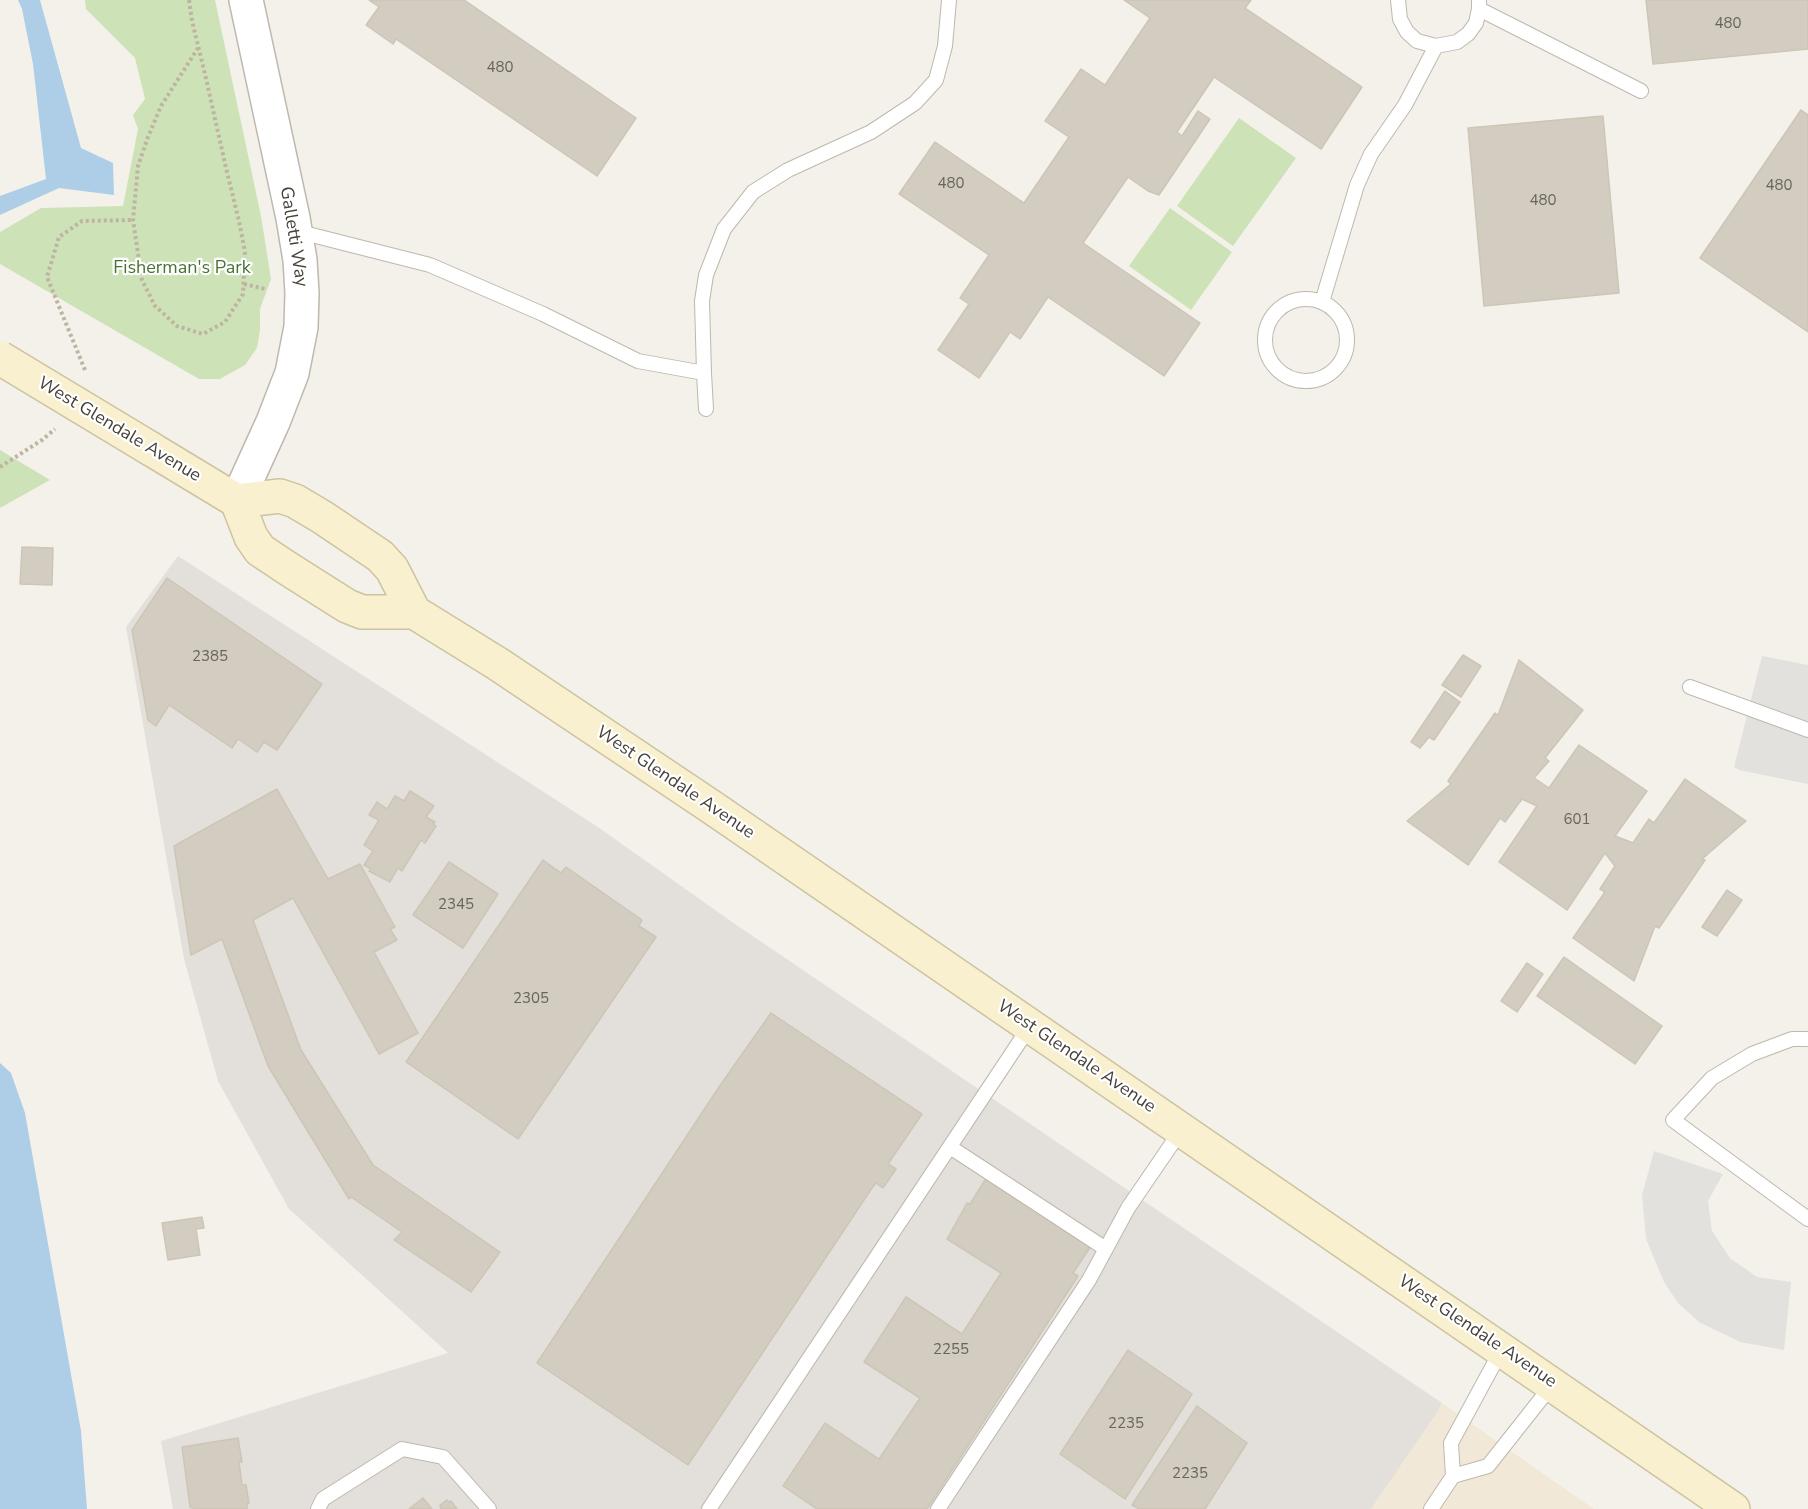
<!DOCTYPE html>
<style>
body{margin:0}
canvas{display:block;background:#f3f1ea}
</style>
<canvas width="1808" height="1509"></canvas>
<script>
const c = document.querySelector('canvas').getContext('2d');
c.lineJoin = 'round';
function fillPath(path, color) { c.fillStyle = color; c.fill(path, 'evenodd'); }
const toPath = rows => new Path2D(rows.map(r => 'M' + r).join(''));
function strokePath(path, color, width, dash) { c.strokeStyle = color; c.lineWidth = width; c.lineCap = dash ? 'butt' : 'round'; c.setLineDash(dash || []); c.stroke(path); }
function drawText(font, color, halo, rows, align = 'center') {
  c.font = font + ' "Nunito Sans",sans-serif'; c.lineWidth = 4.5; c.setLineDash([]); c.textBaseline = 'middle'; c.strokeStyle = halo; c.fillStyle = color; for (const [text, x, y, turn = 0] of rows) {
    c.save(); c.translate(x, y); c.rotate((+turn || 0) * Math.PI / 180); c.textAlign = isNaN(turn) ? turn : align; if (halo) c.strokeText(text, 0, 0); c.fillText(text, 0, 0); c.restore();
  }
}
fillPath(toPath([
 [1442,1403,1594,1509,1371,1509,1436,1414]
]), '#f2e8d8');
fillPath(toPath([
 [178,556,598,827,732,922,1442,1403,1436,1414,1371,1509,173,1509,161,1441,448,1353,289,1209,218,1081,184,959,126,627]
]), '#e3e0db');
fillPath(toPath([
 [85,0,215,0,261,216,271,279,260,309,260,330,257,348,245,365,220,379,199,379,0,264,0,232,41,208,123,206,138,129,133,115,145,99,135,58,86,9],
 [1239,118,1296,158,1233,246,1177,206],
 [1170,208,1232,252,1191,310,1129,266],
 [0,450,50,480,0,508]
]), '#cee2b8');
fillPath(toPath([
 [1762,656,1808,665,1808,784,1739,770,1734,767],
 [1654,1151,1723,1174,1708,1201,1712,1231,1730,1258,1757,1277,1791,1282,1784,1350,1740,1342,1699,1322,1678,1303,1664,1282,1646,1239,1642,1195]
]), '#e2e1de');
fillPath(toPath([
 [18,0,40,0,81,148,113,163,114,195,59,188,0,215,0,196,46,179,33,64,22,9],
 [0,1063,11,1073,25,1113,81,1431,87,1509,0,1509]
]), '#aecee8');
const building = toPath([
 [369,0,464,0,636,118,597,176,396,39,393,44,366,25,379,7,369,0],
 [1124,0,1251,0,1245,8,1362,87,1321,149,1214,77,1177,132,1182,136,1198,111,1210,119,1159,195,1148,191,1128,177,1083,243,1200,323,1164,376,1048,297,1020,339,1010,332,979,378,938,350,969,304,960,298,989,255,899,194,935,142,1024,203,1069,137,1045,121,1070,85,1081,69,1105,85,1150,18,1124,0],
 [1646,0,1808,0,1808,49,1653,64,1646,0],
 [1801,110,1808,115,1808,332,1700,258,1801,110],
 [1603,116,1619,293,1484,306,1468,128,1603,116],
 [22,547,53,548,52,585,20,584,22,547],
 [167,578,322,684,277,750,264,742,257,752,238,739,232,748,169,705,156,726,148,720,132,630,167,578],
 [1463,655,1481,666,1461,697,1442,685,1463,655],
 [1519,660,1583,710,1545,758,1549,761,1534,778,1549,788,1579,745,1647,791,1615,836,1633,843,1649,819,1654,823,1685,779,1746,821,1702,859,1705,860,1659,928,1655,926,1634,981,1573,938,1605,892,1600,889,1615,866,1605,853,1567,910,1499,862,1537,806,1522,799,1505,822,1500,818,1468,865,1407,821,1451,784,1448,781,1495,713,1498,715,1519,660],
 [1445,691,1460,702,1434,740,1429,737,1420,748,1411,742,1445,691],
 [277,789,328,879,360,864,395,927,390,929,397,940,374,952,418,1033,379,1054,293,898,253,920,301,1050,373,1165,500,1252,471,1292,394,1240,402,1232,351,1197,349,1199,268,1066,222,939,191,955,174,846,277,789],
 [410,791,434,806,426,817,435,822,433,824,436,826,425,843,421,840,402,871,398,868,390,882,369,871,371,869,364,865,373,851,364,845,379,820,369,815,377,802,387,809,395,796,404,801,410,791],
 [543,860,561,873,566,867,642,920,639,926,656,937,518,1139,406,1062,543,860],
 [449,862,498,894,463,948,413,915,449,862],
 [1727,890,1742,900,1717,936,1702,927,1727,890],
 [1564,957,1662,1026,1635,1064,1537,996,1564,957],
 [1527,963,1543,974,1517,1012,1501,1001,1527,963],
 [771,1013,922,1114,888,1164,896,1169,883,1188,876,1183,872,1188,688,1465,537,1363,719,1087,771,1013],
 [987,1177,1093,1243,1073,1273,1078,1276,927,1509,817,1509,783,1486,825,1423,879,1459,920,1398,864,1362,906,1297,962,1334,1001,1273,947,1239,967,1203,970,1204,987,1177],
 [202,1217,204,1228,196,1229,200,1255,168,1260,162,1223,202,1217],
 [1128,1350,1192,1394,1125,1499,1060,1454,1128,1350],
 [1197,1406,1247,1443,1205,1509,1139,1509,1132,1505,1197,1406],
 [238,1438,242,1462,239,1462,242,1485,246,1485,249,1503,247,1503,247,1509,195,1509,190,1507,182,1447,238,1438],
 [423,1498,432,1509,409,1509,423,1498],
 [447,1500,449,1502,451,1501,457,1509,441,1509,440,1505,447,1500]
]);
fillPath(building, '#d3cdc1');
strokePath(building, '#cdc5b5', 1.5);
const service = toPath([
 [1398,0,1400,19,1407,32,1417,41,1436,46,1457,42,1468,34,1476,23,1479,9,1479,2],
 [1479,9,1641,91],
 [296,231,430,265,543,314,638,361,704,373,702,301,706,275,724,229,753,192,788,170,871,132,915,103,936,80,945,46,949,0],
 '1265 340a41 41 0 1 1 82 0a41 41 0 1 1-82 0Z',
 [1322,302,1357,185,1371,154,1405,105,1436,46],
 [704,373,706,409],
 [1690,687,1808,730],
 [1808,1039,1792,1039,1752,1054,1712,1078,1673,1120,1808,1219],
 [950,1147,1106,1249],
 [1502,1349,1451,1443,1453,1476,1488,1466,1552,1385],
 [318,1509,323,1499,402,1449,443,1457,489,1509],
 [709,1509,1030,1026],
 [938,1509,1089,1280,1128,1208,1182,1129],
 [1431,1509,1453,1476]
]);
const tertiary = toPath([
 [237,501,273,422,292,373,301,327,302,293,300,260,293,218,246,0]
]);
const secondary = toPath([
 [151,449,237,501,251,537,260,550,287,568,347,606,362,612,414,612,498,664,713,808,1733,1509],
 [237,501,280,496,295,501,322,517,380,556,392,569,414,612]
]);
strokePath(service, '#beb8ae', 16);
strokePath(tertiary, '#beb8ae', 36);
strokePath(secondary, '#cdc39f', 36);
strokePath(toPath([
 [189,0,192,21,205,74,226,168,239,221,245,252,243,294,225,322,203,334,177,326,155,306,142,280,133,220,138,166,148,137,161,106,198,48],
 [244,284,265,289],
 [85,370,47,277,59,237,82,221,133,220],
 [0,467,42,440,55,429]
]), '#beb4a1', 4, [3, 3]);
strokePath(service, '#fff', 14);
strokePath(tertiary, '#fff', 33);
strokePath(secondary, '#f9f0cf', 33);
const secondaryBridge = toPath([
 [0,358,151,449]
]);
strokePath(secondaryBridge, '#cdc39f', 36, []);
strokePath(secondaryBridge, '#f9f0cf', 33);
drawText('15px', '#69645b', null, [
 ["480",1728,24],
 ["480",500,68],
 ["480",951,184],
 ["480",1779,186],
 ["480",1543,201],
 ["2385",210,657],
 ["601",1577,820],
 ["2345",456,905],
 ["2305",531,999],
 ["2255",951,1350],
 ["2235",1126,1424],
 ["2235",1190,1474]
]);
drawText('18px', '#464139', '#fff', [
 ["Galletti Way",293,237,81],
 ["West Glendale Avenue",119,430,31],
 ["West Glendale Avenue",675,783,34],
 ["West Glendale Avenue",1076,1057,34],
 ["West Glendale Avenue",1477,1332,34]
]);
drawText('18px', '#487233', '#fff', [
 ["Fisherman's Park",182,269]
]);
</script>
